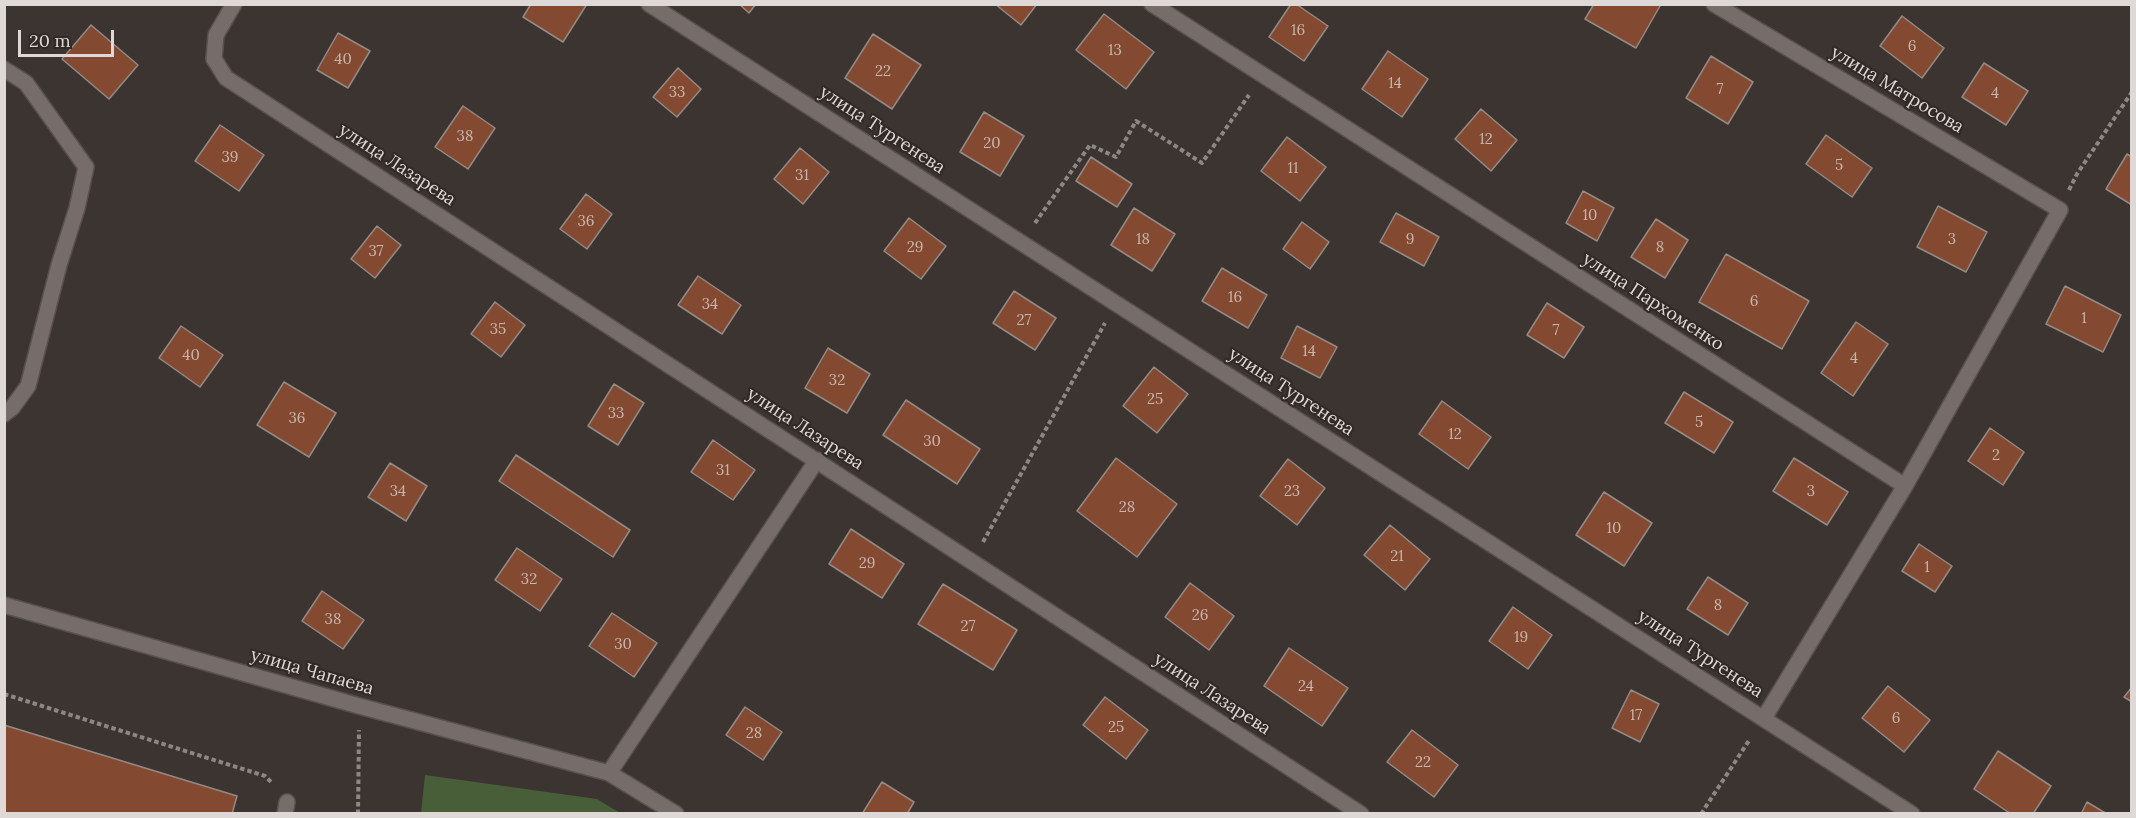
<!DOCTYPE html>
<meta charset="utf-8">
<style>
body{margin:0}
#map{position:relative;width:2136px;height:818px;overflow:hidden;background:#3c3431;font-family:Lora,serif}
canvas{display:block}
.frame{position:absolute;inset:0;border:6px solid #ded9d7;pointer-events:none}
.scale{position:absolute;left:18px;top:30px;width:96px;height:27px;box-sizing:border-box;border:3px solid #ded9d7;border-top:0;padding-left:8px;font-size:18px;line-height:21px;white-space:nowrap;color:#ded9d7;-webkit-text-stroke:4px #322a27;paint-order:stroke}
</style>
<div id="map">
<canvas width="2136" height="818"></canvas>
<div class="frame"></div>
<div class="scale">20 m</div>
</div>
<script>
const c = document.querySelector('canvas').getContext('2d');
c.lineJoin = 'round';
function fillPath(path, color) { c.fillStyle = color; c.fill(path, 'evenodd'); }
const toPath = rows => new Path2D(rows.map(r => 'M' + r).join(''));
function strokePath(path, color, width, dash) { c.strokeStyle = color; c.lineWidth = width; c.lineCap = dash ? 'butt' : 'round'; c.setLineDash(dash || []); c.stroke(path); }
function drawText(font, color, halo, rows, align = 'center') {
  c.font = font + ' Lora,serif'; c.lineWidth = 4.5; c.setLineDash([]); c.textBaseline = 'middle'; c.strokeStyle = halo; c.fillStyle = color; for (const [text, x, y, turn = 0] of rows) {
    c.save(); c.translate(x, y); c.rotate((+turn || 0) * Math.PI / 180); c.textAlign = isNaN(turn) ? turn : align; if (halo) c.strokeText(text, 0, 0); c.fillText(text, 0, 0); c.restore();
  }
}
fillPath(toPath([
 [425,775,597,799,620,813,421,813]
]), '#485e39');
const building = toPath([
 [531,4,587,4,563,42,523,17,531,4],
 [739,4,756,4,749,13,739,4],
 [995,4,1037,4,1021,25,995,4],
 [1291,4,1296,4,1328,26,1304,61,1269,37,1291,4],
 [1594,4,1658,4,1660,6,1636,48,1585,19,1594,4],
 [1104,14,1154,52,1126,89,1076,50,1104,14],
 [1902,16,1944,48,1922,78,1880,46,1902,16],
 [91,25,138,65,109,99,62,59,91,25],
 [338,33,370,51,348,88,317,70,338,33],
 [873,34,921,65,892,109,845,78,873,34],
 [1388,51,1428,79,1402,117,1362,89,1388,51],
 [1711,56,1753,82,1728,124,1686,98,1711,56],
 [1984,63,2028,91,2006,125,1962,97,1984,63],
 [678,68,701,89,677,117,653,97,678,68],
 [463,106,495,128,468,169,435,147,463,106],
 [1481,109,1517,140,1491,171,1455,139,1481,109],
 [984,112,1024,136,1000,176,960,152,984,112],
 [220,125,264,155,239,191,195,161,220,125],
 [1826,135,1872,168,1852,197,1806,164,1826,135],
 [1287,137,1326,167,1300,201,1261,171,1287,137],
 [800,148,829,172,803,204,774,179,800,148],
 [2127,154,2132,157,2132,205,2106,189,2127,154],
 [1091,157,1132,184,1117,207,1076,181,1091,157],
 [1583,191,1614,208,1597,241,1566,223,1583,191],
 [586,194,612,214,587,249,560,229,586,194],
 [1938,206,1987,232,1966,272,1917,247,1938,206],
 [1134,208,1175,234,1152,271,1111,245,1134,208],
 [1396,213,1439,237,1424,266,1380,242,1396,213],
 [909,218,946,246,921,279,884,251,909,218],
 [1656,219,1688,240,1665,278,1631,257,1656,219],
 [1302,222,1329,242,1310,269,1283,249,1302,222],
 [377,226,401,245,375,278,351,259,377,226],
 [1726,254,1809,301,1782,349,1699,302,1726,254],
 [1222,268,1267,295,1248,328,1202,301,1222,268],
 [698,276,741,305,722,334,678,305,698,276],
 [2065,286,2121,315,2103,352,2046,324,2065,286],
 [1014,291,1056,318,1035,350,993,323,1014,291],
 [495,302,525,325,501,357,471,334,495,302],
 [1547,303,1584,327,1564,358,1527,335,1547,303],
 [1856,322,1888,344,1853,396,1821,373,1856,322],
 [181,326,223,355,200,387,159,358,181,326],
 [1297,326,1337,347,1320,378,1281,358,1297,326],
 [828,348,870,374,847,413,805,388,828,348],
 [1154,367,1188,394,1157,433,1123,406,1154,367],
 [284,382,336,413,309,457,257,425,284,382],
 [614,384,644,403,618,445,588,426,614,384],
 [1684,392,1733,422,1714,453,1665,423,1684,392],
 [906,400,980,449,957,484,883,435,906,400],
 [1442,401,1491,437,1468,469,1419,434,1442,401],
 [1990,428,2024,452,2003,485,1968,461,1990,428],
 [713,440,755,470,733,500,691,472,713,440],
 [516,455,630,530,613,557,499,481,516,455],
 [1116,458,1177,504,1137,557,1077,511,1116,458],
 [1794,458,1848,492,1827,525,1773,491,1794,458],
 [1288,459,1325,488,1297,525,1260,496,1288,459],
 [390,463,427,486,406,521,368,497,390,463],
 [1604,492,1652,523,1624,566,1576,535,1604,492],
 [1390,525,1430,559,1405,590,1364,555,1390,525],
 [851,529,904,564,882,598,829,564,851,529],
 [1919,544,1952,566,1935,592,1902,571,1919,544],
 [517,548,562,579,540,611,495,580,517,548],
 [1708,577,1748,603,1728,635,1687,609,1708,577],
 [1190,583,1234,616,1209,650,1165,617,1190,583],
 [943,584,1017,630,993,670,918,624,943,584],
 [322,591,364,620,343,649,302,621,322,591],
 [1513,607,1552,635,1528,669,1489,641,1513,607],
 [612,613,657,643,634,677,589,646,612,613],
 [1289,648,1348,688,1322,726,1264,686,1289,648],
 [1888,686,1930,720,1904,752,1862,718,1888,686],
 [2132,687,2132,702,2124,697,2132,687],
 [1631,690,1659,704,1640,742,1612,728,1631,690],
 [1105,697,1148,730,1126,759,1083,725,1105,697],
 [745,707,782,732,763,760,726,735,745,707],
 [4,725,237,796,232,814,4,814,4,725],
 [1412,730,1458,765,1434,797,1387,762,1412,730],
 [1998,751,2051,786,2033,814,2011,814,1974,789,1998,751],
 [882,782,914,802,907,814,862,814,882,782],
 [2087,802,2107,814,2081,814,2087,802]
]);
fillPath(building, '#834a31');
strokePath(building, '#938a86', 1.5);
const minor = toPath([
 [234,4,216,35,214,59,226,78,1361,814],
 [649,4,1912,814],
 [1152,4,1905,486,1764,718],
 [1714,4,2060,210,1905,486],
 [4,69,26,83,86,167,77,208,59,265,28,386,12,408,4,414],
 [4,605,359,706,609,773,676,814],
 [609,773,817,460],
 [285,814,287,802]
]);
strokePath(minor, '#57514e', 18);
strokePath(toPath([
 [2069,190,2077,174,2132,92],
 [1035,223,1090,145,1116,157,1136,121,1202,163,1249,95],
 [983,542,1105,323],
 [4,694,265,776,272,783],
 [358,814,359,730],
 [1701,814,1750,739]
]), '#8d8784', 4, [4.5, 3]);
strokePath(minor, '#766d6a', 15);
drawText('15px', '#c7b5ae', null, [
 ["16",1298,31],
 ["6",1912,47],
 ["13",1115,51],
 ["40",343,60],
 ["22",883,72],
 ["14",1395,84],
 ["7",1720,90],
 ["33",677,93],
 ["4",1995,94],
 ["38",465,137],
 ["12",1486,140],
 ["20",992,144],
 ["39",230,158],
 ["5",1839,166],
 ["11",1293,169],
 ["31",802,176],
 ["10",1590,216],
 ["36",586,222],
 ["18",1143,240],
 ["9",1410,240],
 ["3",1952,240],
 ["29",915,248],
 ["8",1660,248],
 ["37",376,252],
 ["16",1235,298],
 ["6",1754,302],
 ["34",710,305],
 ["1",2084,319],
 ["27",1024,321],
 ["35",498,330],
 ["7",1556,331],
 ["14",1309,352],
 ["40",191,356],
 ["4",1854,359],
 ["32",837,381],
 ["25",1155,400],
 ["33",616,414],
 ["36",297,419],
 ["5",1699,423],
 ["12",1455,435],
 ["30",932,442],
 ["2",1996,456],
 ["31",723,471],
 ["34",398,492],
 ["23",1292,492],
 ["3",1811,492],
 ["28",1127,508],
 ["10",1614,529],
 ["21",1397,557],
 ["29",867,564],
 ["1",1927,568],
 ["32",529,580],
 ["8",1718,606],
 ["26",1200,616],
 ["38",333,620],
 ["27",968,627],
 ["19",1521,638],
 ["30",623,645],
 ["24",1306,687],
 ["17",1636,716],
 ["6",1896,719],
 ["25",1116,728],
 ["28",754,734],
 ["22",1423,763]
]);
drawText('18px', '#ded9d7', '#322a27', [
 ["улица Матросова",1897,90,31],
 ["улица Тургенева",882,130,33],
 ["улица Лазарева",397,165,33],
 ["улица Пархоменко",1653,302,33],
 ["улица Тургенева",1291,392,33],
 ["улица Лазарева",805,429,33],
 ["улица Тургенева",1700,654,33],
 ["улица Чапаева",312,672,16],
 ["улица Лазарева",1212,694,33]
]);
</script>
